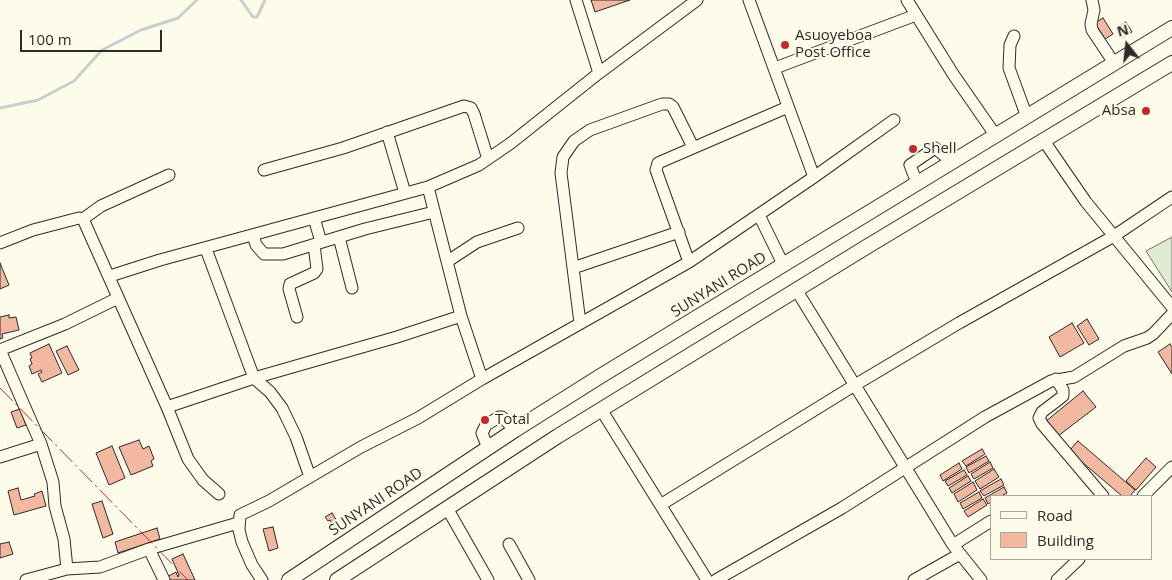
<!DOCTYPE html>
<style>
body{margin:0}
#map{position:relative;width:1172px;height:580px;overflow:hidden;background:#fdfbea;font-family:"Open Sans",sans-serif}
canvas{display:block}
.legend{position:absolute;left:990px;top:495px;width:162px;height:65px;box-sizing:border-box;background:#fdfbea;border:1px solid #a9a89e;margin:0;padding:6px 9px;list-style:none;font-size:15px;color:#2b2b2b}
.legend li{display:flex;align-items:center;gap:10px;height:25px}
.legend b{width:25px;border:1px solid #a9a89e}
.north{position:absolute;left:1102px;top:20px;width:50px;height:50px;-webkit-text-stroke:4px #fdfbea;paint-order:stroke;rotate:344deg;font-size:14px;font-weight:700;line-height:20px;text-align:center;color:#2b2b2b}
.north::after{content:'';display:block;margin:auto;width:18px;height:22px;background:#2b2b2b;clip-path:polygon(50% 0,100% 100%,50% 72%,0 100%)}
.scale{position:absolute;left:20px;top:30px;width:142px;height:22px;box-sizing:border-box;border:2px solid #2b2b2b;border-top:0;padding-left:6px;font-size:15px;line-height:18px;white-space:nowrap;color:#2b2b2b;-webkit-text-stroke:4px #fdfbea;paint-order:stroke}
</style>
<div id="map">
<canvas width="1172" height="580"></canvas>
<ul class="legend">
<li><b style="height:6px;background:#fdfbea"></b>Road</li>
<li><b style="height:14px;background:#f2b8a0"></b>Building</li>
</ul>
<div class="north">N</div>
<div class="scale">100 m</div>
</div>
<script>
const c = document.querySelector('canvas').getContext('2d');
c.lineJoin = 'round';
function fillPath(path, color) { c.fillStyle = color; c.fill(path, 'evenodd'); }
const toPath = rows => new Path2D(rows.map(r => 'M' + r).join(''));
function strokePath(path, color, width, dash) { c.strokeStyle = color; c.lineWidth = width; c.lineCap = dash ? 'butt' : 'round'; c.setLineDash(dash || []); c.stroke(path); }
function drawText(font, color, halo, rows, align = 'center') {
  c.font = font + ' "Open Sans",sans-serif'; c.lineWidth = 4; c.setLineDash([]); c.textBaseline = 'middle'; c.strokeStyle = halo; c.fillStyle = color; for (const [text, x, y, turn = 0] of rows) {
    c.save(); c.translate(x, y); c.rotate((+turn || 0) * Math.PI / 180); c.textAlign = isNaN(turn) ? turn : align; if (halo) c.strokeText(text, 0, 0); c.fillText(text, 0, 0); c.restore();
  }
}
const green = toPath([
 [1172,237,1172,292,1146,251,1172,237]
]);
fillPath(green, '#deebd1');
strokePath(green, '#74746e', 1);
strokePath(toPath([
 [241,0,253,17,257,17,265,0],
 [0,108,38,100,74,81,102,50,141,30,178,18,197,0]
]), '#c7d0d0', 3);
const building = toPath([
 [591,0,630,0,595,12,591,0],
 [1103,18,1113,34,1105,39,1095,23,1103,18],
 [1126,22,1132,32,1122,38,1116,28,1126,22],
 [0,263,9,285,0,289,0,263],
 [9,315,9,318,16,317,19,330,2,334,3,338,0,339,0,317,9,315],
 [1087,319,1099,339,1089,345,1077,326,1087,319],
 [1072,323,1084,343,1060,357,1049,337,1072,323],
 [49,344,62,373,42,382,38,374,42,372,41,370,32,374,29,366,32,364,30,359,32,358,30,353,49,344],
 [1170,344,1172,347,1172,374,1158,352,1170,344],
 [67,346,79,370,68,375,56,351,67,346],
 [1083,391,1096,407,1058,436,1046,421,1083,391],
 [20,409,26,425,17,428,11,412,20,409],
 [139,440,143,449,149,446,154,459,151,461,153,466,131,475,119,447,139,440],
 [1078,441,1135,490,1130,496,1122,496,1069,451,1078,441],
 [112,446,125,478,109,485,96,453,112,446],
 [982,449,985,454,966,466,962,461,982,449],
 [986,456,989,461,969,473,966,467,986,456],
 [1146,458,1156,467,1136,490,1126,481,1146,458],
 [990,462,993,468,974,479,971,474,990,462],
 [959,463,962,469,943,481,940,475,959,463],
 [994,469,999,477,980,489,975,481,994,469],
 [964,470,967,475,948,486,945,481,964,470],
 [968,476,971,481,952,493,949,488,968,476],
 [1001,479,1004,485,984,496,980,491,1001,479],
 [973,482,977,490,958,502,954,494,973,482],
 [1004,487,1007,493,1001,496,991,496,991,502,988,504,985,498,1004,487],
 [18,488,21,500,35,496,34,494,42,491,46,506,14,515,8,491,18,488],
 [979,492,982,498,963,509,960,503,979,492],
 [983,499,987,505,968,517,964,511,983,499],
 [102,501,113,534,103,538,92,504,102,501],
 [332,513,337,521,332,524,330,520,328,521,325,517,332,513],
 [273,527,278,548,269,551,263,529,273,527],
 [157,528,160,539,118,553,115,542,157,528],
 [9,542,13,554,0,558,0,544,9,542],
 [183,554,195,580,168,580,167,577,176,572,178,577,179,575,172,559,183,554]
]);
fillPath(building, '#f2b8a0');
strokePath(building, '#2b2b2b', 1);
const minor = toPath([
 [576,0,599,73],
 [749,0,814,177],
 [907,0,953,74,996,136],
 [1092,0,1094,10,1091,24,1092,30,1114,63],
 [1014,36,1010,45,1009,68,1027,117],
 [775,68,916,15],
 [387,132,405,193],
 [1044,141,1086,202,1172,307],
 [264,170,343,148,464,106,471,108,474,114,488,159],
 [917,183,910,165,935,148,952,162],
 [428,187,461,316,482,379],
 [759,215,783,264],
 [314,218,321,242],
 [83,219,167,407,188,459,203,480,219,494],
 [253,235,256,245,264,254,283,254,365,229,434,212],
 [339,237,352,288],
 [0,243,33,230,79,218,83,219,101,206,169,175],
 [206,249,254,378,270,392,282,408,296,437,310,477],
 [448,261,477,242,518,228],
 [689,262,656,170,658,163,788,107],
 [573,268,679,232],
 [110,276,160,260,428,187,479,165,511,143,599,73,697,0],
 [797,291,953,545,981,580],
 [297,317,289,289,290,284,314,273,317,269,314,245],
 [580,323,561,173,563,157,574,141,590,130,662,104,669,104,673,107,693,147],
 [0,350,41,444,53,482,55,506,64,539,67,569],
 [0,350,65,324,118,298],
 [1056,379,1063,390,1063,396,1042,412,1039,418,1042,424,1103,496],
 [167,407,254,378,397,337,461,316],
 [602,411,707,580],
 [488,448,482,433,486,425,499,417,502,417,515,430],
 [0,457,41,444],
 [1143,496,1172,467],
 [662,504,855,385,959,323,1114,236,1172,197],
 [447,508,488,580],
 [509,544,529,580],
 [953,545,991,521],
 [149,549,164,580],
 [26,580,67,569,100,567,149,549,238,523],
 [262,580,252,565,242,542,239,530,240,515,269,501,361,447,418,418,482,379,689,262,814,177,894,120],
 [716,580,842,508,985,417,1051,381,1074,377,1124,346,1147,338,1153,334,1172,314],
 [914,580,960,554],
 [1057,580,1079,559]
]);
const major = toPath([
 [289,580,515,430,599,377,1172,28],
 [337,580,558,436,868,246,1172,63]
]);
strokePath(minor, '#2b2b2b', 13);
strokePath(major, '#2b2b2b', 16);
strokePath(minor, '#fdfbea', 11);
strokePath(major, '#fdfbea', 14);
strokePath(toPath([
 [0,388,188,580]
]), '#c62828', 1, [18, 4, 2.5, 4]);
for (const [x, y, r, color] of [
 [785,45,5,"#c62828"],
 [1146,111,5,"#c62828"],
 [913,149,5,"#c62828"],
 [485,420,5,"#c62828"]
]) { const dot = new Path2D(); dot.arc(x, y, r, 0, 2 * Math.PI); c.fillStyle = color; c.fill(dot); strokePath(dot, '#fdfbea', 2); }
drawText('15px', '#2b2b2b', '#fdfbea', [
 ["Asuoyeboa",795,36],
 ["Post Office",795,53],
 ["Absa",1136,111,"right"],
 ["Shell",923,149],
 ["Total",495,420]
], 'left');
drawText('15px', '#2b2b2b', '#fdfbea', [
 ["SUNYANI ROAD",719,285,-32],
 ["SUNYANI ROAD",376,502,-34]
]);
</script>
